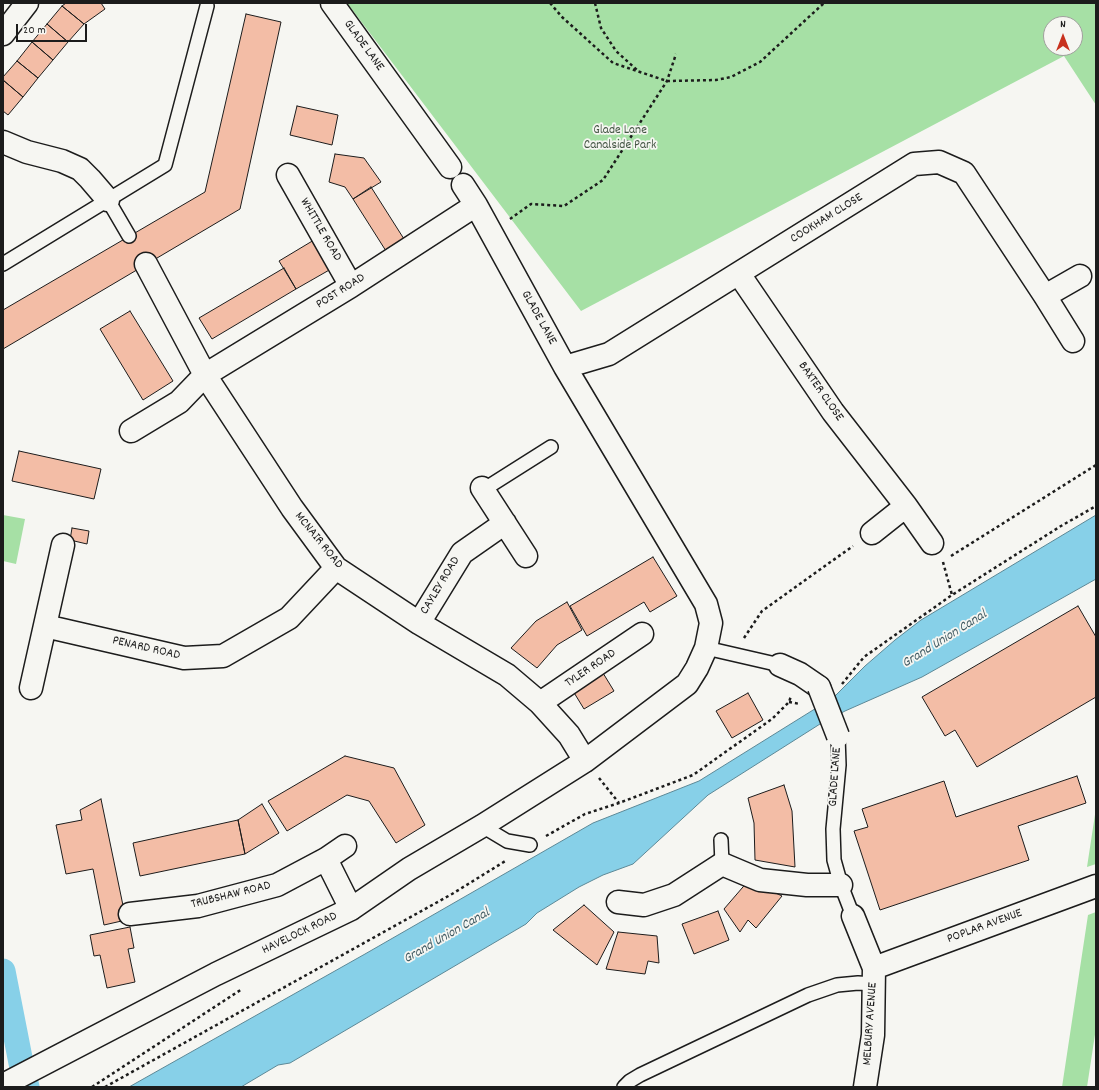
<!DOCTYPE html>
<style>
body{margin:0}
#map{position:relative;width:1099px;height:1090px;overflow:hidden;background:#f6f6f2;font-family:Dekko,sans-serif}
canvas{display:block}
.frame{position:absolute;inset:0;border:4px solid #1c1c1c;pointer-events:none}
.north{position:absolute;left:1043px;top:16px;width:40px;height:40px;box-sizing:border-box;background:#f6f6f2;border:1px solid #9f9f9c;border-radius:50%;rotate:0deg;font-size:11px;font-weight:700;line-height:16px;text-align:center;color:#1c1c1c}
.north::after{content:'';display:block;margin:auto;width:14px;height:18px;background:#c8321e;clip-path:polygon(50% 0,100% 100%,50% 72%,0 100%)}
.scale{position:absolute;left:16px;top:24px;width:71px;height:18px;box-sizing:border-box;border:2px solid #1c1c1c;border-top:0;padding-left:5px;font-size:12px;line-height:14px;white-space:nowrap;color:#1c1c1c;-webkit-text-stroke:3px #f6f6f2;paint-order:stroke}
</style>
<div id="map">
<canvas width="1099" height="1090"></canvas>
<div class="frame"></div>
<div class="north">N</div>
<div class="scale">20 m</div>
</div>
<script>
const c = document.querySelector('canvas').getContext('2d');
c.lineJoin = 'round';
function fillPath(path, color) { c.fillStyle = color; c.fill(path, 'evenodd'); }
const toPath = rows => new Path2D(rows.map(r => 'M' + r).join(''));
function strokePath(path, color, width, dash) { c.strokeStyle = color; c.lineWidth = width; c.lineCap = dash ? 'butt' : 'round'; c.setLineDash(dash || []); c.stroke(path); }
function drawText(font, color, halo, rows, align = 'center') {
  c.font = font + ' Dekko,sans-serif'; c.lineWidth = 3.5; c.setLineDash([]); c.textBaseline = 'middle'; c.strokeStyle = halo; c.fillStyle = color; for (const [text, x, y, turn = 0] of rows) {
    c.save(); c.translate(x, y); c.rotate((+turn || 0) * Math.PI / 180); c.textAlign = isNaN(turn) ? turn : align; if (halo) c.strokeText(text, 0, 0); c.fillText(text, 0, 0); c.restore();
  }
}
fillPath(toPath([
 [347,3,1096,3,1096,105,1064,56,581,311],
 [1051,24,1075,24,1075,48,1051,48],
 [3,515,25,519,16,564,3,561],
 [1096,808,1096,864,1087,867],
 [1096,912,1096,1028,1087,1087,1062,1087,1088,915]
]), '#a6e0a5');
const water = toPath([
 [1096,515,1096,579,922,677,845,711,820,724,708,795,633,864,603,875,579,887,537,913,526,924,290,1063,278,1065,241,1087,129,1087,365,954,593,823,699,781,834,697,865,666,895,640,921,620,1096,515]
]);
fillPath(water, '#87d0e8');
strokePath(water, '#5c8896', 1);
strokePath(toPath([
 [3,971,21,1063,27,1087]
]), '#87d0e8', 25);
const building = toPath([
 [66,3,101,3,105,9,84,24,62,6,66,3],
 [62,6,84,24,68,42,47,24,62,6],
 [246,14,281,22,240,209,3,349,3,310,205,192,246,14],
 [47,24,68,42,53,60,32,42,47,24],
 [32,42,53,60,38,78,17,61,32,42],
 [17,61,38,78,23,97,3,80,3,77,17,61],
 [3,80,23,97,8,115,3,111,3,80],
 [297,106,338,115,332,145,290,135,297,106],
 [335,154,364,158,381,182,353,199,345,187,329,182,335,154],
 [371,187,404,239,386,251,353,199,371,187],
 [314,240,331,269,296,289,279,261,314,240],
 [284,268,296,289,212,339,199,318,284,268],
 [130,311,173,381,143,400,100,329,130,311],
 [19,451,101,469,94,499,12,481,19,451],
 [72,528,89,531,87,544,70,540,72,528],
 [653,557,677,596,650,612,644,602,587,636,570,606,653,557],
 [567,602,582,630,557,645,537,668,511,648,536,621,567,602],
 [1078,606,1096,637,1096,697,977,767,955,730,945,736,922,697,1078,606],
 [603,673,614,691,584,709,573,691,603,673],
 [748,693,763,720,732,738,716,711,748,693],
 [345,756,394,768,425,825,396,843,369,801,347,795,287,831,268,801,345,756],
 [1077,776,1086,803,1018,826,1029,860,880,910,854,831,868,827,862,809,944,781,956,817,1077,776],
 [784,785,792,811,795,867,755,860,754,823,748,798,784,785],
 [101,799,126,920,104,925,93,869,66,874,56,825,82,820,80,810,101,799],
 [262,804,279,833,245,854,238,820,262,804],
 [238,820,245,854,140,876,133,843,238,820],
 [749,880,782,896,756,928,748,920,740,932,724,909,749,880],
 [584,905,614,932,597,965,553,930,584,905],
 [718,911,729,940,694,954,682,924,718,911],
 [130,927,134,948,128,949,135,982,107,988,100,955,94,956,90,935,130,927],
 [618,932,657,936,659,963,648,961,645,974,606,969,618,932]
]);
fillPath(building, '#f3bda6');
strokePath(building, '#1c1c1c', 1);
const lane = toPath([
 [108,200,129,236],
 [3,264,165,165,207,6],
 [483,490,551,447],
 [706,648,780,665],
 [838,736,839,765,833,829,834,860,841,885,853,916],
 [482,826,507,841,530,845],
 [721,840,722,864],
 [624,1087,630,1081,640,1075,808,995,837,985,858,983,875,984]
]);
const street = toPath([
 [332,3,450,167],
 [3,34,27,3],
 [3,142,27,152,62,161,80,169,90,179,108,200],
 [288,175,351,286],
 [146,264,205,375,292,508,336,568,419,623,507,675,540,703,569,735,585,761],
 [739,274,833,412,906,506,932,543],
 [1045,296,1080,276],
 [565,367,609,354,914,164,939,162,964,173,1045,296,1073,341],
 [131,431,179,402,205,375,351,286,476,205],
 [482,488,526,556],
 [872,533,906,506],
 [419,623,462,553,505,523],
 [45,626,184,658,223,656,289,618,336,568],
 [780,665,800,674,819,687],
 [31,688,63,545],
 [540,703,642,634],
 [326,859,351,909],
 [618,902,644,905,674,895,722,864,760,880,807,885,841,885],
 [130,914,198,906,277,885,326,859,345,846],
 [853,916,874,968,873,1035,865,1087],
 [874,968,1096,886],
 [3,1085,216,974,351,909,409,869,482,826,585,761,687,684,697,668,706,648,711,623,706,604,565,367,476,205,463,185]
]);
strokePath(lane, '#1c1c1c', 16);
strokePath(street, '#1c1c1c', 25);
strokePath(toPath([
 [550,3,562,17,613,63,667,81,716,80,731,77,760,62,824,3],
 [595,3,601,28,616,51,637,70],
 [510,219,531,204,564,206,603,180,667,81,676,54],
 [951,556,1096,465],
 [943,562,952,595],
 [744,638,762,611,853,546],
 [842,684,864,657,952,595,1061,526,1096,506],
 [789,702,800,704],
 [599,778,619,803],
 [546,836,585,814,619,803,693,775,772,719,789,702,791,696],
 [92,1087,242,989],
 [105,1087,452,894,507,860]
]), '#1c1c1c', 2.5, [3, 3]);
strokePath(lane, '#f6f6f2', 13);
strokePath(street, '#f6f6f2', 22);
const streetBridge = toPath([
 [819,687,838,736]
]);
strokePath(streetBridge, '#1c1c1c', 25, []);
strokePath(streetBridge, '#f6f6f2', 22);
drawText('13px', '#1c1c1c', '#f6f6f2', [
 ["GLADE LANE",363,46,54],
 ["COOKHAM CLOSE",827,219,-32],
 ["WHITTLE ROAD",320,230,60],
 ["POST ROAD",341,292,-32],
 ["GLADE LANE",538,318,61],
 ["BAXTER CLOSE",820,392,55],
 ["MCNAIR ROAD",318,541,51],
 ["CAYLEY ROAD",441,586,-59],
 ["PENARD ROAD",146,649,13],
 ["TYLER ROAD",591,669,-34],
 ["GLADE LANE",836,777,-86],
 ["TRUBSHAW ROAD",231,896,-14],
 ["POPLAR AVENUE",985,927,-20],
 ["HAVELOCK ROAD",300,934,-26],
 ["MELBURY AVENUE",871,1024,-86]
]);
drawText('13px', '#455745', '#f6f6f2', [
 ["Glade Lane",620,131],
 ["Canalside Park",620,146]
]);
drawText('italic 14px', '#415b63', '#f6f6f2', [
 ["Grand Union Canal",945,640,-32],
 ["Grand Union Canal",447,937,-30]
]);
</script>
